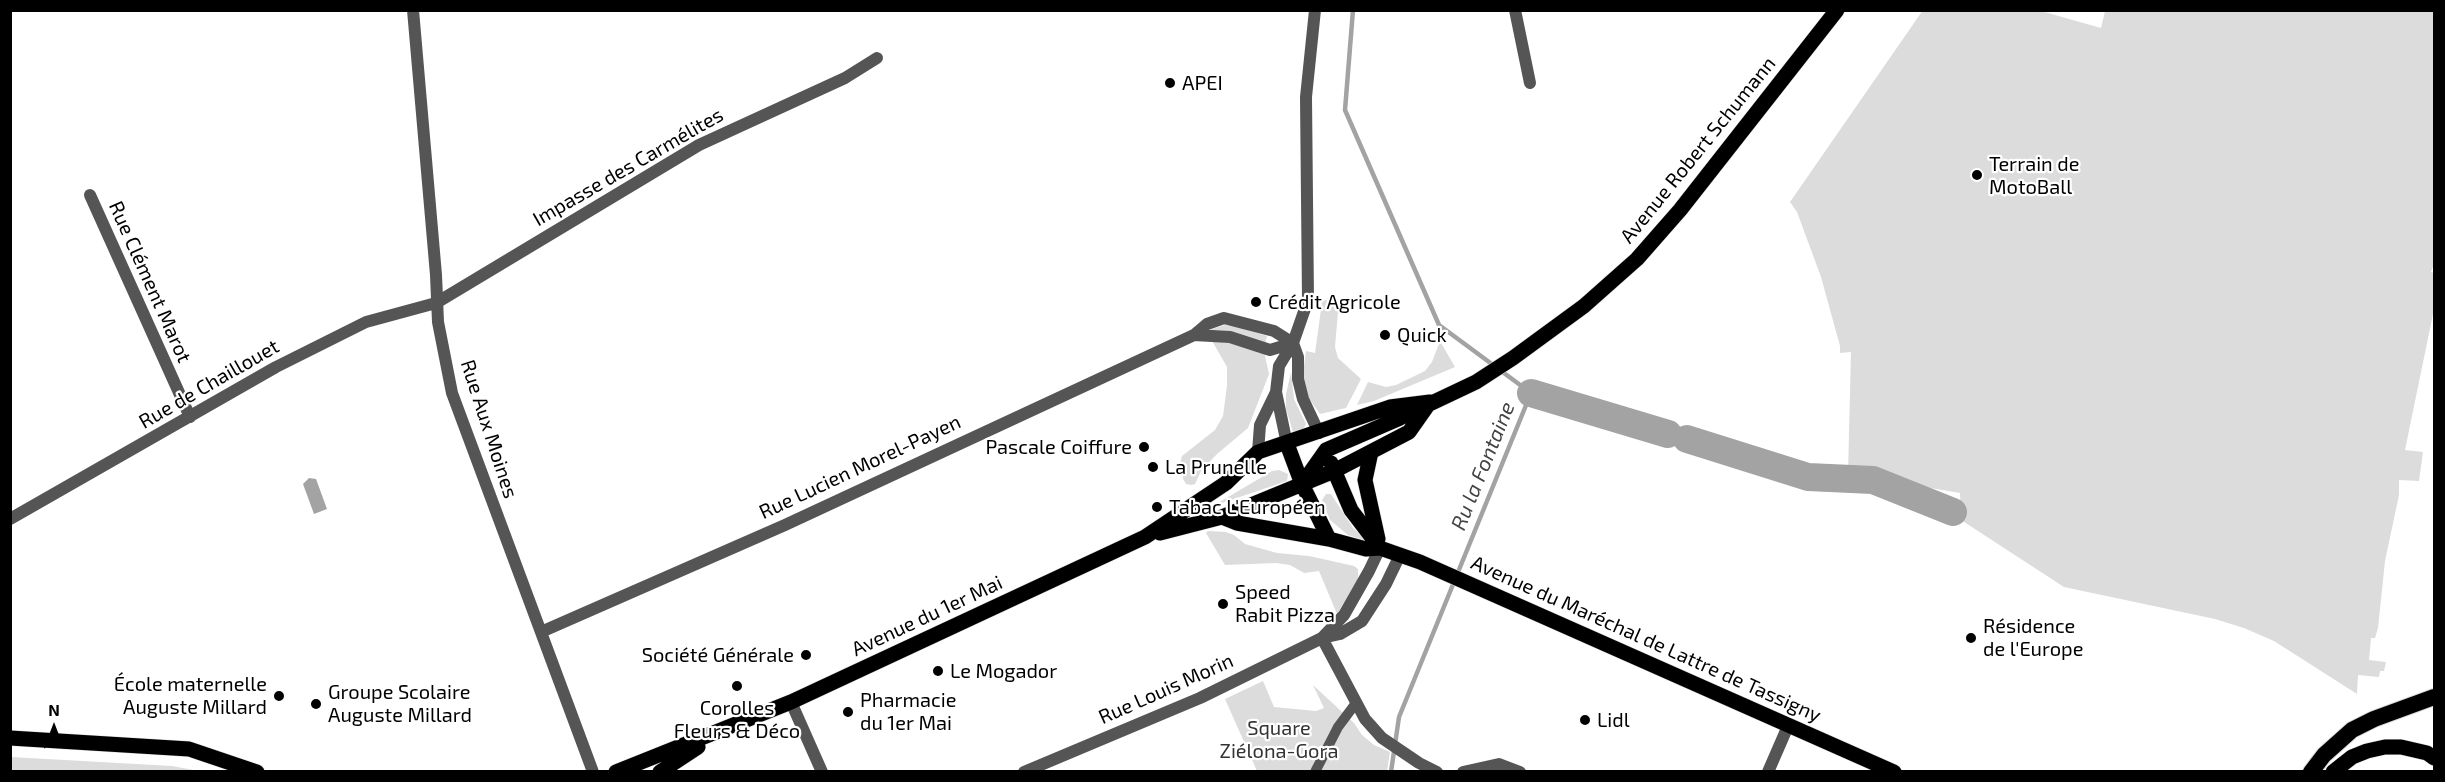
<!DOCTYPE html>
<meta charset="utf-8">
<style>
body{margin:0}
#map{position:relative;width:2445px;height:782px;overflow:hidden;background:#fff;font-family:"Exo 2",sans-serif}
canvas{display:block}
.frame{position:absolute;inset:0;border:12px solid #000;pointer-events:none}
.north{position:absolute;left:24px;top:698px;width:60px;height:60px;-webkit-text-stroke:4px #fff;paint-order:stroke;rotate:0deg;font-size:16px;font-weight:700;line-height:24px;text-align:center;color:#000}
.north::after{content:'';display:block;margin:auto;width:21px;height:27px;background:#000;clip-path:polygon(50% 0,100% 100%,50% 72%,0 100%)}
</style>
<div id="map">
<canvas width="2445" height="782"></canvas>
<div class="frame"></div>
<div class="north">N</div>
</div>
<script>
const c = document.querySelector('canvas').getContext('2d');
c.lineJoin = 'round';
function fillPath(path, color) { c.fillStyle = color; c.fill(path, 'evenodd'); }
const toPath = rows => new Path2D(rows.map(r => 'M' + r).join(''));
function strokePath(path, color, width, dash) { c.strokeStyle = color; c.lineWidth = width; c.lineCap = dash ? 'butt' : 'round'; c.setLineDash(dash || []); c.stroke(path); }
function drawText(font, color, halo, rows, align = 'center') {
  c.font = font + ' "Exo 2",sans-serif'; c.lineWidth = 4.5; c.setLineDash([]); c.textBaseline = 'middle'; c.strokeStyle = halo; c.fillStyle = color; for (const [text, x, y, turn = 0] of rows) {
    c.save(); c.translate(x, y); c.rotate((+turn || 0) * Math.PI / 180); c.textAlign = isNaN(turn) ? turn : align; if (halo) c.strokeText(text, 0, 0); c.fillText(text, 0, 0); c.restore();
  }
}
fillPath(toPath([
 [1923,10,2041,11,2101,28,2105,11,2434,11,2434,264,2431,272,2434,273,2434,309,2405,450,2423,452,2419,481,2399,480,2399,495,2385,561,2378,628,2375,638,2371,638,2369,660,2386,662,2384,671,2380,671,2379,677,2358,675,2357,694,2274,641,2244,628,2215,619,2064,587,1961,520,1960,493,1848,474,1851,352,1840,353,1840,346,1821,277,1797,212,1790,202],
 [1325,300,1335,304,1338,312,1335,347,1338,358,1361,379,1346,408,1320,414,1308,397,1304,378,1304,366,1306,351,1315,353,1322,302],
 [1225,325,1235,326,1267,336,1265,344,1228,331,1209,330],
 [1211,339,1229,340,1264,351,1269,374,1248,428,1217,454,1201,471,1195,484,1191,485,1186,484,1183,479,1180,463,1182,456,1215,430,1223,416,1227,386,1227,367],
 [1440,341,1455,367,1374,401,1357,405,1368,382,1386,387,1396,385,1425,371,1432,362],
 [1291,372,1294,399,1306,424,1303,429,1293,432,1286,409,1286,394],
 [1279,470,1288,474,1287,481,1213,506,1272,471],
 [1326,494,1331,494,1353,528,1369,542,1348,535,1330,520,1322,500],
 [1208,531,1226,532,1234,535,1245,544,1277,553,1309,556,1354,566,1358,569,1358,579,1337,614,1319,571,1304,573,1290,565,1276,563,1225,565,1206,533],
 [1263,681,1274,707,1316,711,1324,708,1313,685,1354,723,1362,735,1374,745,1390,752,1387,771,1257,771,1225,699],
 [11,757,172,766,199,771,11,771]
]), '#dcdcdc');
fillPath(toPath([
 [309,478,316,479,327,509,314,514,303,484]
]), '#a3a3a3');
strokePath(toPath([
 [1353,10,1345,110,1439,325,1531,393,1399,717,1391,772]
]), '#a3a3a3', 4.5);
strokePath(toPath([
 [1531,393,1668,434],
 [1687,439,1808,477,1873,480,1953,512]
]), '#a3a3a3', 28);
const primary = toPath([
 [1287,444,1302,484,1329,539],
 [1371,452,1365,480,1378,539],
 [1331,463,1351,510,1380,548],
 [1302,484,1326,450,1400,418,1476,382,1513,358,1584,306,1637,259,1680,210,1837,10],
 [1222,517,1237,523,1329,539,1366,549,1380,548,1420,562,1894,772],
 [1160,533,1222,517,1334,471,1409,432,1428,405],
 [10,738,189,749,257,772],
 [616,772,791,702,1145,537,1226,483,1258,452,1390,407,1430,402],
 [660,772,698,747],
 [2333,772,2352,757,2367,751,2385,747,2401,747,2427,753,2434,758]
]);
const trunk = toPath([
 [2311,772,2324,755,2352,730,2374,719,2434,697]
]);
strokePath(primary, '#dbdbdb', 16);
strokePath(trunk, '#dbdbdb', 18);
strokePath(toPath([
 [1315,772,1338,727,1356,703]
]), '#555', 10);
strokePath(toPath([
 [413,10,436,275,438,322,452,393,593,772],
 [1515,10,1530,83],
 [90,195,190,417],
 [1194,335,1230,337,1270,350,1293,343],
 [1293,343,1298,357,1298,379,1303,399,1319,433],
 [1287,444,1276,392,1279,366,1293,343,1308,300,1306,97,1315,10],
 [1258,452,1260,425,1276,392],
 [10,519,276,367,366,322,436,303,699,145,845,78,877,58],
 [541,632,785,525,1194,335,1207,324,1224,318,1274,331,1293,343],
 [1322,638,1365,719,1382,738,1419,763,1437,772],
 [1322,638,1344,615,1369,571,1380,548],
 [791,702,822,772],
 [1024,772,1200,698,1322,638,1340,634,1362,621,1386,584,1400,555],
 [1463,772,1499,764,1520,772],
 [1768,772,1788,726]
]), '#555', 12);
strokePath(primary, '#000', 15);
strokePath(trunk, '#000', 16);
for (const [x, y, r, color] of [
 [1170,83,6,"#000"],
 [1977,175,6,"#000"],
 [1256,302,6,"#000"],
 [1385,335,6,"#000"],
 [1144,447,6,"#000"],
 [1153,467,6,"#000"],
 [1157,507,6,"#000"],
 [1223,604,6,"#000"],
 [1971,638,6,"#000"],
 [806,655,6,"#000"],
 [938,671,6,"#000"],
 [737,686,6,"#000"],
 [279,696,6,"#000"],
 [316,704,6,"#000"],
 [848,712,6,"#000"],
 [1585,720,6,"#000"]
]) { const dot = new Path2D(); dot.arc(x, y, r, 0, 2 * Math.PI); c.fillStyle = color; c.fill(dot); strokePath(dot, '#fff', 2); }
drawText('20px', '#000', '#fff', [
 ["APEI",1182,83],
 ["Terrain de",1989,164],
 ["MotoBall",1989,187],
 ["Crédit Agricole",1268,302],
 ["Quick",1397,335],
 ["Pascale Coiffure",1132,447,"right"],
 ["La Prunelle",1165,467],
 ["Tabac L'Européen",1169,507],
 ["Speed",1235,592],
 ["Rabit Pizza",1235,615],
 ["Résidence",1983,626],
 ["de l'Europe",1983,649],
 ["Société Générale",794,655,"right"],
 ["Le Mogador",950,671],
 ["École maternelle",267,684,"right"],
 ["Auguste Millard",267,707,"right"],
 ["Groupe Scolaire",328,692],
 ["Auguste Millard",328,715],
 ["Pharmacie",860,700],
 ["du 1er Mai",860,723],
 ["Corolles",737,708,"center"],
 ["Fleurs & Déco",737,731,"center"],
 ["Lidl",1597,720]
], 'left');
drawText('20px', '#000', '#fff', [
 ["Avenue Robert Schumann",1698,150,-51],
 ["Impasse des Carmélites",628,167,-30],
 ["Rue Clément Marot",150,282,66],
 ["Rue de Chaillouet",209,384,-30],
 ["Rue Aux Moines",489,429,72],
 ["Rue Lucien Morel-Payen",860,467,-25],
 ["Avenue du 1er Mai",927,616,-25],
 ["Avenue du Maréchal de Lattre de Tassigny",1646,639,24],
 ["Rue Louis Morin",1166,689,-24]
]);
drawText('20px', '#333', '#fff', [
 ["Square",1279,728],
 ["Ziélona-Gora",1279,751]
]);
drawText('italic 21px', '#444', '#fff', [
 ["Ru la Fontaine",1483,466,-68]
]);
</script>
